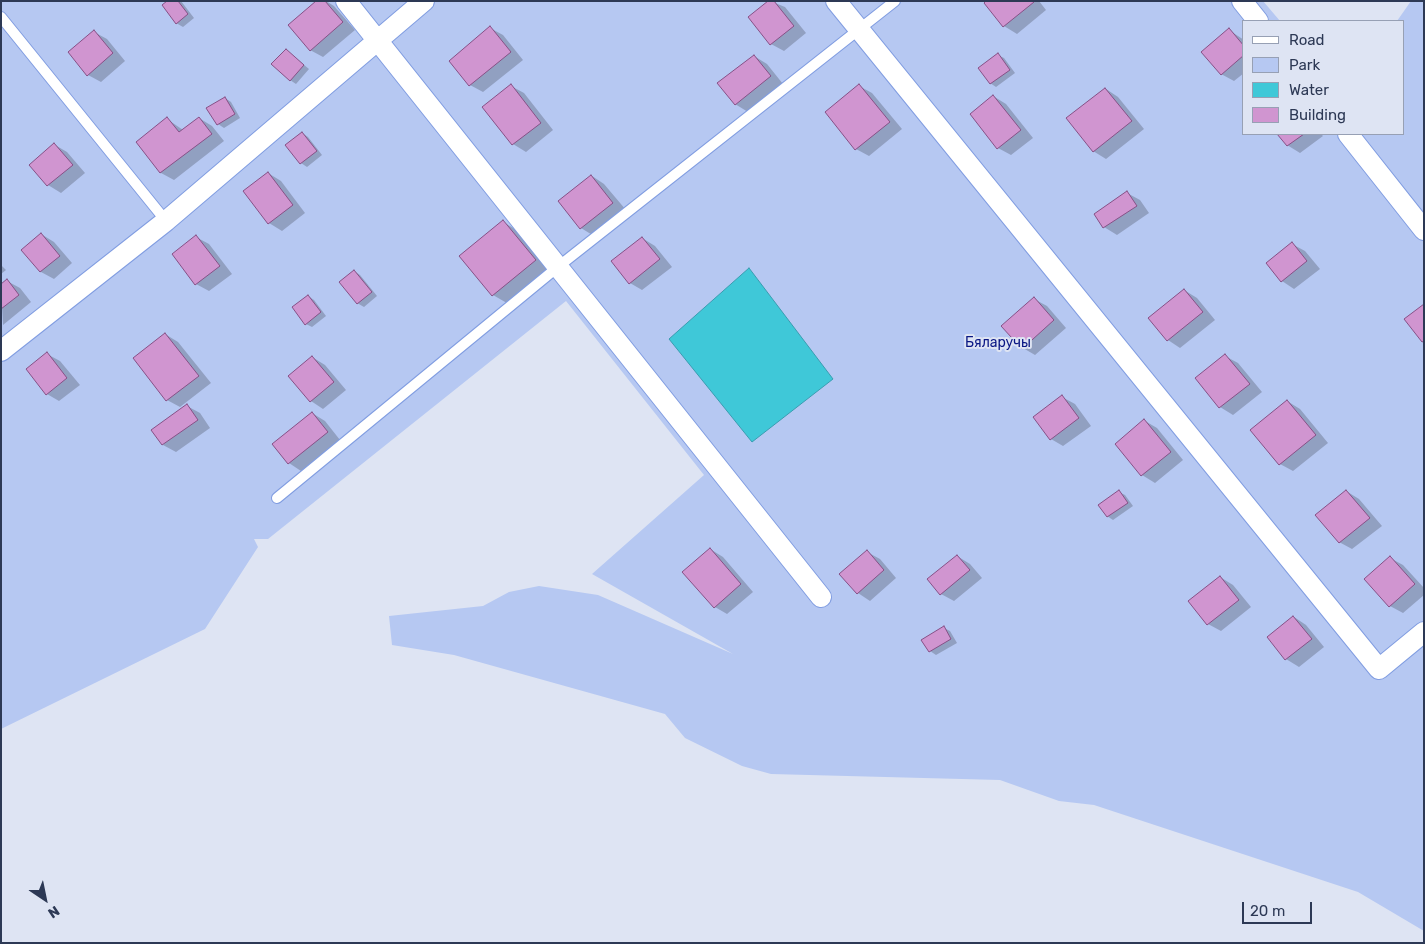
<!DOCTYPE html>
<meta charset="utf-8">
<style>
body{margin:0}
#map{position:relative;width:1425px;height:944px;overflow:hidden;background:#dee4f3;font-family:Rubik,sans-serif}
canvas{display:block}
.frame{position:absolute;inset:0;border:2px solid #2d3955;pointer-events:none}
.legend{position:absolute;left:1242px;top:20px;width:162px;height:115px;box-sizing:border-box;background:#dee4f3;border:1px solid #97a0b4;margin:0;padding:6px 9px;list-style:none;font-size:15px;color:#2d3955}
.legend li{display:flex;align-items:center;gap:10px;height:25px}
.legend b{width:25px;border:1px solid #97a0b4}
.north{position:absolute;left:20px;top:874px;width:50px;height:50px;-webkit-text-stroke:4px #dee4f3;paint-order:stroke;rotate:146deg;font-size:14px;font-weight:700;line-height:20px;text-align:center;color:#2d3955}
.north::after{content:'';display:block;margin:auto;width:18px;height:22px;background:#2d3955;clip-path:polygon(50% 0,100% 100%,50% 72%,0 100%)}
.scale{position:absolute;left:1242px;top:902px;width:70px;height:22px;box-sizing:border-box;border:2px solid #2d3955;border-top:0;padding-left:6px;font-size:15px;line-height:18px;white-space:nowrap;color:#2d3955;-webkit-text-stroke:4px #dee4f3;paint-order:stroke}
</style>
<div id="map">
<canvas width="1425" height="944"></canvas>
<div class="frame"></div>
<ul class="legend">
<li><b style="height:6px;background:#fff"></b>Road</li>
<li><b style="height:14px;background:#b6c8f2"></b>Park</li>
<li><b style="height:14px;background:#3fc8d8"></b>Water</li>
<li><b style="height:14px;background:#d095d0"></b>Building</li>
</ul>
<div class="north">N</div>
<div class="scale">20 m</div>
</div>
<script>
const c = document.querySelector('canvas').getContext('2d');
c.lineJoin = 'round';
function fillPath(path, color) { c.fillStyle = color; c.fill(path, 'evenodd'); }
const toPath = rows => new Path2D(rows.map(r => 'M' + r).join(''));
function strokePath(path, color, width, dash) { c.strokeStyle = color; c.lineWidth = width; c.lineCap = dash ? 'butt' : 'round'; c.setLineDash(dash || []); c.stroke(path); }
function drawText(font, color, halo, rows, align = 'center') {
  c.font = font + ' Rubik,sans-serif'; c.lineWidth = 4; c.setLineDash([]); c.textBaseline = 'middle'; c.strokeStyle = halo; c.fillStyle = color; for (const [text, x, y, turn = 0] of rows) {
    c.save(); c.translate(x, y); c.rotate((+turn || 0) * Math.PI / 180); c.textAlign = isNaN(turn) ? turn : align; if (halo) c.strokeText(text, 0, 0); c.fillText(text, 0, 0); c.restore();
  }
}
fillPath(toPath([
 [1,1,1263,1,1280,21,1244,21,1244,134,1404,134,1404,21,1397,21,1411,1,1424,1,1424,931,1358,892,1094,805,1059,801,1000,780,771,774,742,766,685,738,665,714,454,655,392,645,389,616,483,606,509,592,539,586,598,595,733,654,592,574,704,475,566,301,268,539,254,539,258,547,205,629,1,729]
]), '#b6c8f2');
const water = toPath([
 [749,268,833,379,752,442,669,339,749,268]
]);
fillPath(water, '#3fc8d8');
strokePath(water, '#3a9db1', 1);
fillPath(toPath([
 [169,1,181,1,194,18,183,27,176,23],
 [318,1,326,1,334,6,355,30,323,57,310,50],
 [770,1,785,7,806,33,784,51,771,44],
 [988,1,1039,1,1046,10,1017,34,1004,26],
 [490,28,503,35,523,60,483,92,470,85],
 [1229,30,1244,40,1244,73,1234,81,1221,74],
 [94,32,107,39,125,61,101,82,88,75],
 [286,50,309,69,296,84,290,80],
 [998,55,1004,58,1015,73,996,87,990,83],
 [754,56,767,64,783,84,748,112,735,104],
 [511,86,524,93,553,130,526,152,513,144,484,107],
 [859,86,872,93,902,129,869,156,856,149],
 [1106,89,1118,97,1144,129,1106,159,1093,151],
 [993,96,1006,104,1033,138,1011,155,998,148],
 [225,98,231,102,240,118,224,128,218,124],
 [199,118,212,126,224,141,174,180,161,173,138,142,167,119,183,130],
 [302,133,308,137,322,155,307,167,301,163,287,145],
 [1279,134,1321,134,1323,136,1300,153,1287,145],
 [55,145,67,152,85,173,61,193,48,185],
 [268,173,281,181,305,213,282,231,269,223,245,191],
 [592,176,604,184,626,210,594,236,581,228,560,201],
 [1127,193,1140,200,1149,213,1117,235,1104,227,1096,214],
 [503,222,522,233,555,272,512,306,493,295],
 [41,234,54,242,72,263,54,279,41,272,22,250],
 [196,237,209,244,232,274,209,291,196,284],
 [642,238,655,246,672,267,642,290,630,283],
 [1292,244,1305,251,1320,269,1294,289,1282,281],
 [1,265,6,270,1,274],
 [354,271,360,275,377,296,364,307,357,303],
 [7,281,20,288,31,302,3,325,1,285],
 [1184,290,1197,298,1215,320,1180,348,1168,340],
 [308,296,314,300,326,316,312,327,306,324],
 [1034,299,1047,306,1066,328,1035,355,1023,348],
 [165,334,178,342,211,383,180,407,167,400],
 [47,354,60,361,80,385,59,401,47,394],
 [1225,356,1238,363,1262,392,1233,415,1220,407,1197,379],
 [312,357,325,365,346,390,323,409,311,401],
 [1062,397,1075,404,1091,426,1063,446,1051,439],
 [1287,401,1300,409,1328,443,1293,471,1280,464],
 [187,406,200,413,210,428,176,452,163,445],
 [312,413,325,421,340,440,301,471,289,463],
 [1145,421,1157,428,1183,460,1155,483,1142,475,1116,444],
 [1346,491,1359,499,1382,526,1352,549,1339,542],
 [1119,492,1125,495,1133,506,1113,520,1107,516],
 [710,549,723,557,753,592,727,614,715,607],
 [867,552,880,559,896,578,870,601,858,593,841,575],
 [957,556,970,564,982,578,954,601,941,594],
 [1390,558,1403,565,1424,588,1424,595,1403,613,1390,606],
 [1220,577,1233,585,1251,607,1221,631,1208,624],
 [1294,617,1306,625,1324,647,1299,667,1286,659,1268,637],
 [944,628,950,631,957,643,936,655,930,651]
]), '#0003');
const building = toPath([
 [167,1,178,1,188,14,176,24,162,5,167,1],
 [316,1,325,1,343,22,310,51,288,25,316,1],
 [768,1,774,1,794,26,770,45,748,17,768,1],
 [986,1,1033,1,1034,2,1003,27,984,3,986,1],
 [490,26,511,52,469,86,449,61,490,26],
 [1229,28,1244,46,1244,55,1221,75,1201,52,1229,28],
 [94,30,113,53,87,76,68,52,94,30],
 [286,49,304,65,290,81,271,64,286,49],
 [998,53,1010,70,990,84,978,68,998,53],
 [754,55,771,76,735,105,717,83,754,55],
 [511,84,541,123,512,145,482,107,511,84],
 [859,84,890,122,855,150,825,112,859,84],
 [1105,88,1132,121,1093,152,1066,118,1105,88],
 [993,95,1021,130,997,149,970,114,993,95],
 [225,97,235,114,217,125,206,108,225,97],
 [167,117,179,132,199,117,212,134,160,173,136,142,167,117],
 [302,132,317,151,300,164,285,145,302,132],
 [1277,134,1304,134,1287,146,1277,134],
 [54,143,73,165,47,186,29,165,54,143],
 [268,172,293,205,268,224,243,191,268,172],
 [591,175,613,203,580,229,558,201,591,175],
 [1127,191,1137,206,1103,228,1094,214,1127,191],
 [503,220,536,260,492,296,459,256,503,220],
 [41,233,60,256,40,272,21,250,41,233],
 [196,235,220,266,195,285,172,254,196,235],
 [642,237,660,259,629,284,611,261,642,237],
 [1292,242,1307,261,1281,282,1266,263,1292,242],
 [354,270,372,292,357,304,339,282,354,270],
 [7,279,19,295,1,309,1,284,7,279],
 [1184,289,1203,312,1167,341,1148,318,1184,289],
 [308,295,321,312,305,325,292,307,308,295],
 [1034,297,1054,320,1022,349,1001,326,1034,297],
 [1424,304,1424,341,1422,342,1404,319,1424,304],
 [165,333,199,376,166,401,133,358,165,333],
 [47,352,67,378,46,395,26,369,47,352],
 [1225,354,1250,384,1219,408,1195,378,1225,354],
 [312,356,334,382,310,402,288,376,312,356],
 [1062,395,1079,418,1050,440,1033,417,1062,395],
 [1287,400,1316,435,1279,465,1250,430,1287,400],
 [187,404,198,420,162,445,151,430,187,404],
 [312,412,328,432,288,464,272,444,312,412],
 [1144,419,1171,452,1141,476,1115,444,1144,419],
 [1119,490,1128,503,1107,517,1098,505,1119,490],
 [1346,490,1370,518,1339,543,1315,515,1346,490],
 [710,548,741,584,714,608,682,572,710,548],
 [867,550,884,570,857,594,839,574,867,550],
 [957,555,970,570,940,595,927,579,957,555],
 [1390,556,1415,584,1389,607,1364,579,1390,556],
 [1220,576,1239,600,1207,625,1188,601,1220,576],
 [1293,616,1312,639,1285,660,1267,637,1293,616],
 [944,626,951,639,929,652,921,640,944,626]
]);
fillPath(building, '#d095d0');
strokePath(building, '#875187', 1);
const service = toPath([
 [1,17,166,221],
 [277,498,559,266,895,1]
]);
const minor = toPath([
 [346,1,821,597],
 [836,1,1379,669,1424,632],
 [1242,1,1258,21],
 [1348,134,1424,230],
 [1,351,166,221,424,1]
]);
strokePath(service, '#819de1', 12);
strokePath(minor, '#819de1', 22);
strokePath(service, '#fff', 10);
strokePath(minor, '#fff', 20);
drawText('14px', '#0a1784', '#dee4f3', [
 ["Бяларучы",998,343]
]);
</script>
